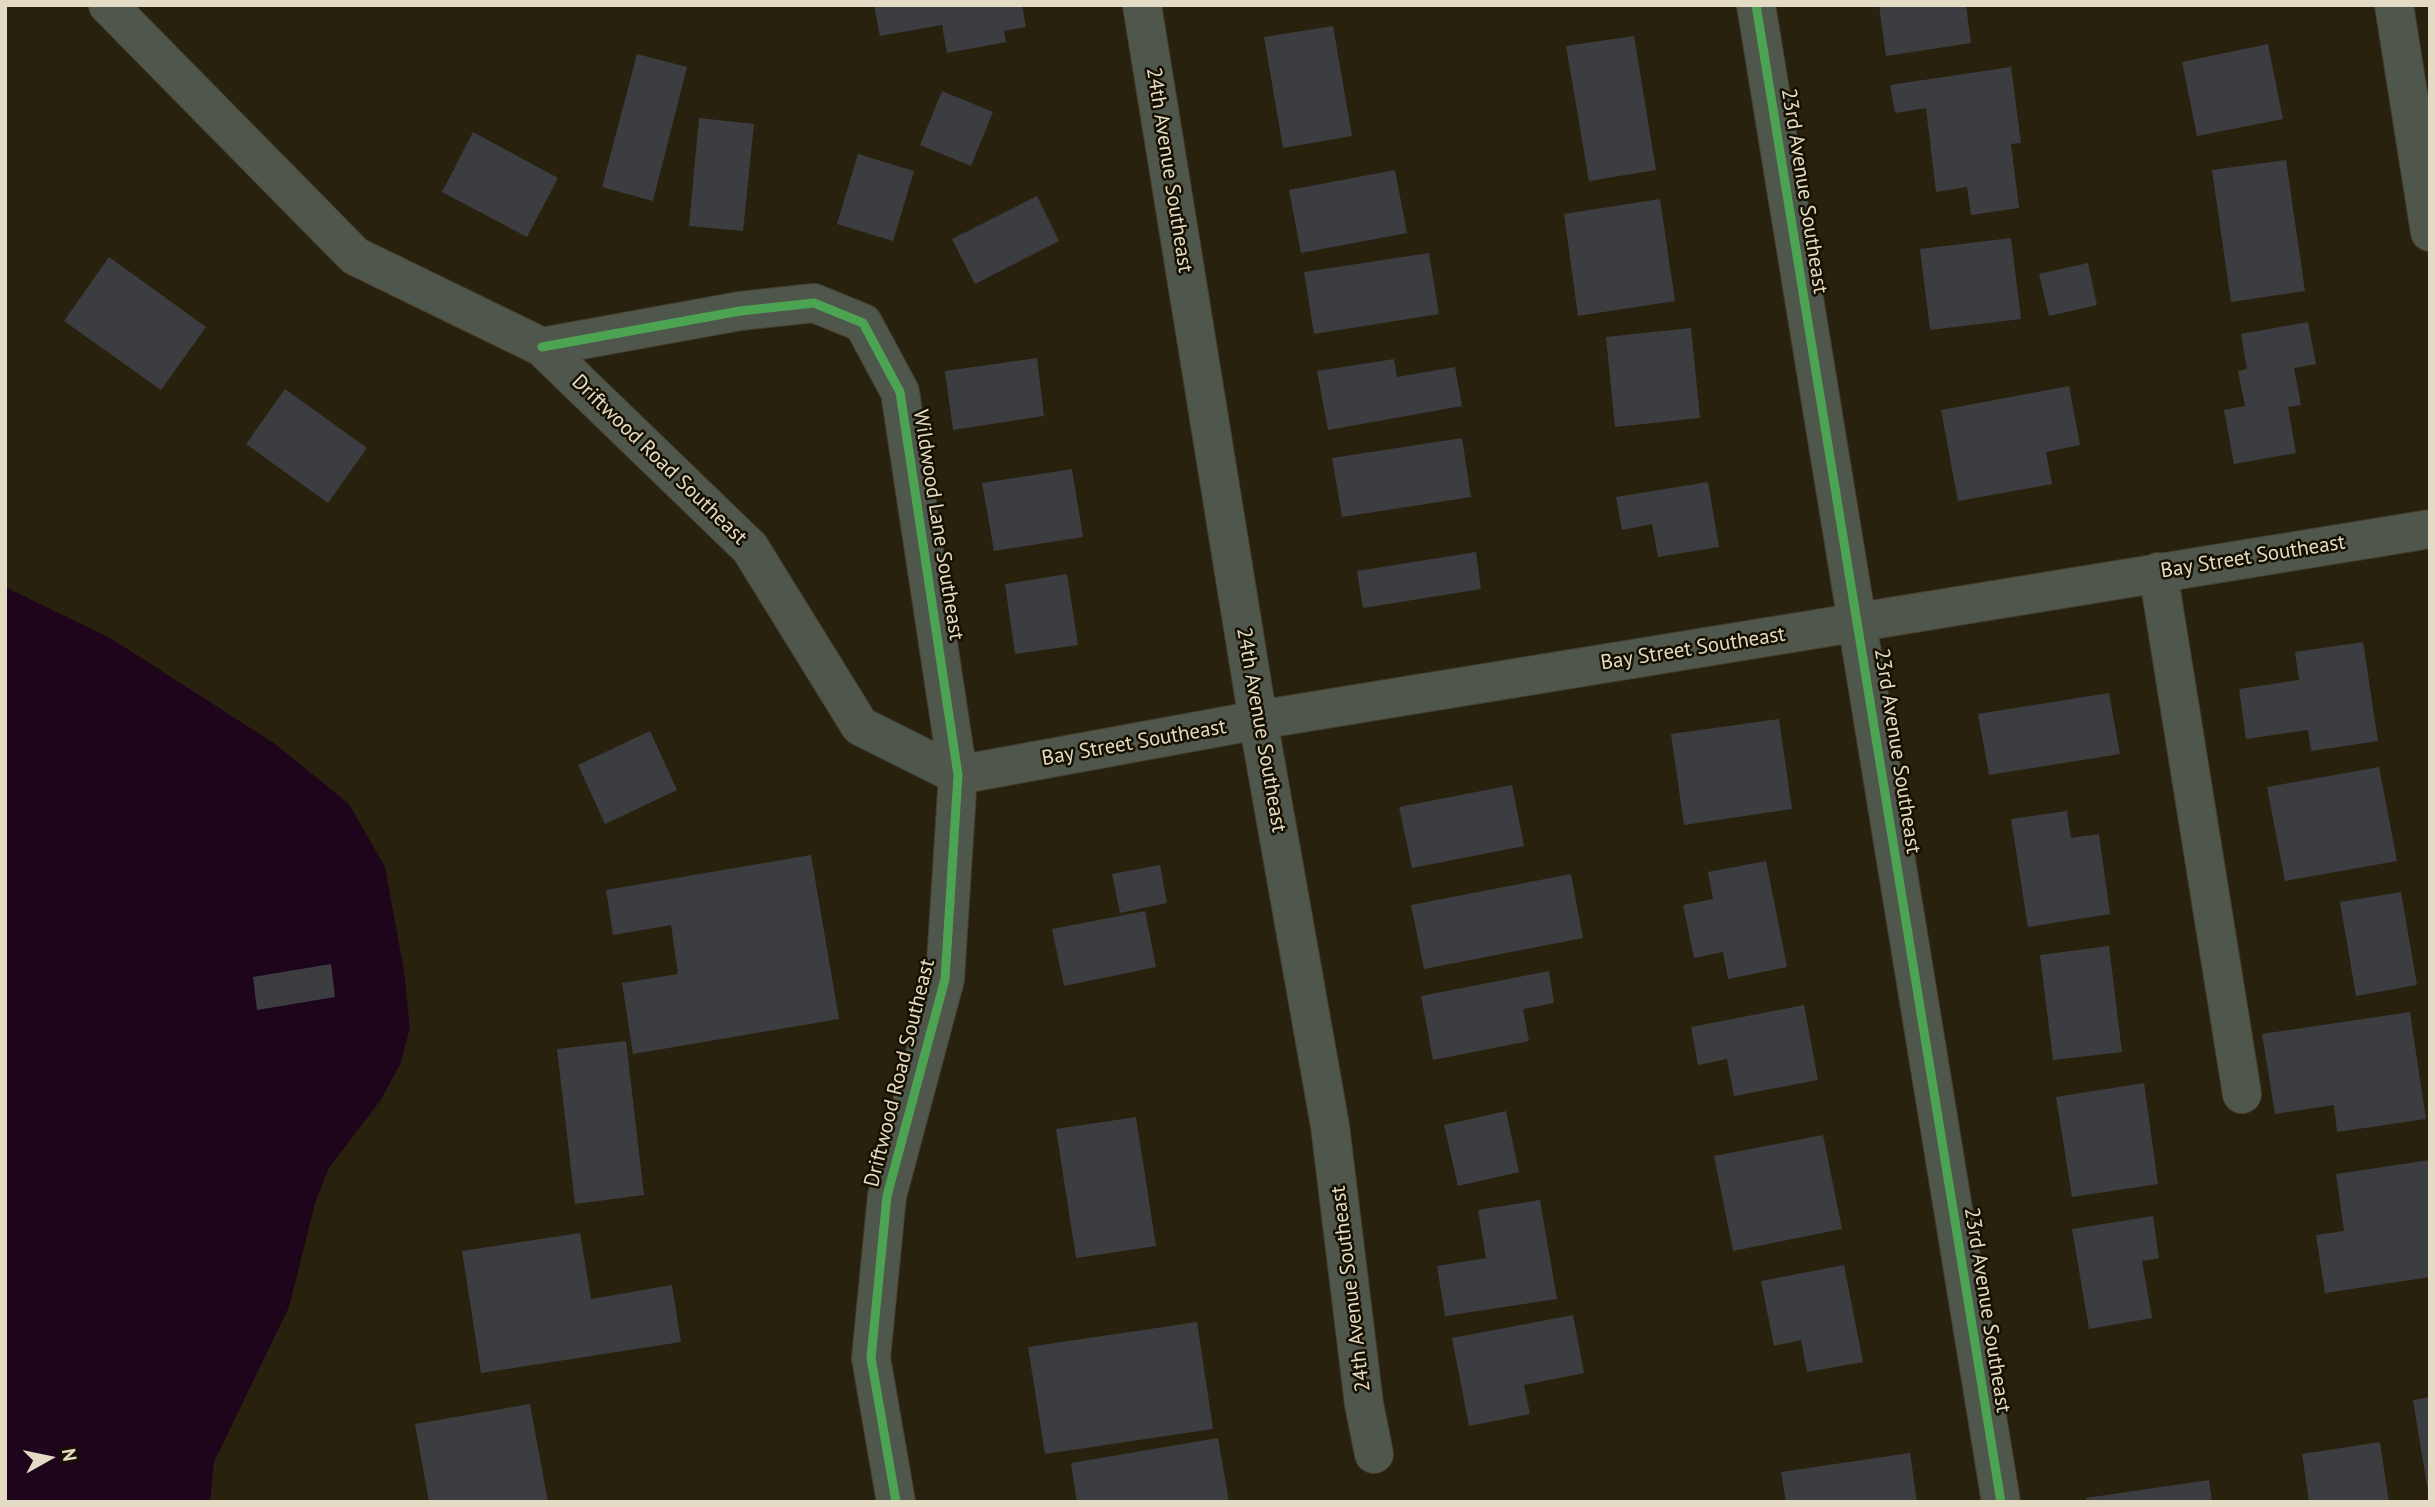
<!DOCTYPE html>
<style>
body{margin:0}
#map{position:relative;width:2435px;height:1507px;overflow:hidden;background:#28210e;font-family:"PT Sans",sans-serif}
canvas{display:block}
.frame{position:absolute;inset:0;border:7px solid #e4dbc4;pointer-events:none}
.north{position:absolute;left:14px;top:1423px;width:70px;height:70px;-webkit-text-stroke:5px #161001;paint-order:stroke;rotate:81deg;font-size:19px;font-weight:700;line-height:28px;text-align:center;color:#e4dbc4}
.north::after{content:'';display:block;margin:auto;width:24px;height:32px;background:#e4dbc4;clip-path:polygon(50% 0,100% 100%,50% 72%,0 100%)}
</style>
<div id="map">
<canvas width="2435" height="1507"></canvas>
<div class="frame"></div>
<div class="north">N</div>
</div>
<script>
const c = document.querySelector('canvas').getContext('2d');
c.lineJoin = 'round';
function fillPath(path, color) { c.fillStyle = color; c.fill(path, 'evenodd'); }
const toPath = rows => new Path2D(rows.map(r => 'M' + r).join(''));
function strokePath(path, color, width, dash) { c.strokeStyle = color; c.lineWidth = width; c.lineCap = dash ? 'butt' : 'round'; c.setLineDash(dash || []); c.stroke(path); }
function drawText(font, color, halo, rows, align = 'center') {
  c.font = font + ' "PT Sans",sans-serif'; c.lineWidth = 5; c.setLineDash([]); c.textBaseline = 'middle'; c.strokeStyle = halo; c.fillStyle = color; for (const [text, x, y, turn = 0] of rows) {
    c.save(); c.translate(x, y); c.rotate((+turn || 0) * Math.PI / 180); c.textAlign = isNaN(turn) ? turn : align; if (halo) c.strokeText(text, 0, 0); c.fillText(text, 0, 0); c.restore();
  }
}
fillPath(toPath([
 [5,587,112,639,275,744,349,804,385,867,404,971,410,1028,400,1065,380,1101,329,1168,315,1203,289,1307,214,1462,210,1502,5,1502]
]), '#1e051b');
fillPath(toPath([
 [874,5,1022,5,1026,27,1004,31,1006,42,947,53,942,25,880,36],
 [1879,5,1966,5,1971,43,1886,56],
 [1333,26,1352,136,1283,148,1264,37],
 [1634,36,1656,170,1589,181,1566,46],
 [2268,44,2283,119,2197,136,2182,62],
 [637,54,687,67,653,201,602,187],
 [2011,67,2021,143,2011,144,2019,208,1971,215,1967,187,1936,192,1926,108,1895,113,1890,85],
 [942,91,993,112,971,166,920,145],
 [699,118,754,124,743,231,689,226],
 [473,132,558,178,527,237,442,192],
 [858,154,914,171,893,241,837,224],
 [2286,160,2305,291,2231,302,2212,170],
 [1395,170,1407,233,1301,253,1289,190],
 [1037,196,1059,241,975,284,952,239],
 [1660,199,1675,301,1578,316,1564,214],
 [2011,238,2021,319,1930,330,1920,249],
 [1429,253,1439,314,1314,334,1304,272],
 [109,257,206,327,161,390,64,321],
 [2088,263,2097,305,2049,316,2039,274],
 [2308,322,2316,364,2294,368,2301,405,2288,407,2296,453,2234,464,2224,410,2245,406,2238,371,2247,369,2241,334],
 [1691,328,1700,418,1615,427,1606,337],
 [1037,358,1044,416,953,430,945,371],
 [1394,359,1397,377,1455,367,1462,406,1328,430,1317,371],
 [2069,386,2080,445,2046,452,2052,484,1958,501,1941,410],
 [285,389,367,448,328,503,246,444],
 [1462,438,1471,497,1342,517,1332,458],
 [1072,469,1083,537,994,551,982,483],
 [1708,482,1719,547,1658,557,1652,524,1622,530,1616,497],
 [1476,552,1481,589,1363,608,1357,571],
 [1067,574,1078,645,1015,654,1005,584],
 [2363,642,2378,741,2311,751,2308,730,2246,739,2239,689,2299,680,2295,652],
 [2109,693,2120,754,1989,775,1978,714],
 [1779,719,1792,809,1684,825,1671,734],
 [650,731,677,790,605,824,578,765],
 [2379,767,2397,861,2285,881,2267,787],
 [1512,785,1524,846,1412,868,1399,807],
 [2067,811,2071,838,2099,834,2110,914,2028,927,2011,819],
 [811,855,839,1019,633,1054,622,983,678,974,671,925,613,935,606,890],
 [1766,861,1787,967,1728,979,1723,952,1694,958,1683,905,1713,899,1708,872],
 [1160,865,1167,903,1120,913,1112,874],
 [1571,874,1583,938,1424,969,1411,905],
 [2401,892,2417,985,2356,996,2340,902],
 [1145,911,1156,967,1064,986,1052,929],
 [2109,946,2122,1052,2053,1060,2040,955],
 [331,964,335,997,257,1010,253,977],
 [1549,971,1554,1003,1523,1009,1529,1041,1433,1060,1421,996],
 [1804,1005,1818,1080,1734,1096,1727,1059,1698,1065,1691,1027],
 [2410,1012,2426,1119,2337,1132,2334,1105,2275,1114,2262,1034],
 [626,1041,644,1195,575,1204,557,1049],
 [2144,1083,2158,1184,2072,1197,2056,1097],
 [1506,1111,1519,1172,1458,1186,1444,1125],
 [1136,1117,1156,1246,1076,1258,1056,1129],
 [1823,1135,1842,1229,1733,1251,1714,1156],
 [2430,1160,2430,1277,2325,1293,2316,1235,2344,1231,2336,1174],
 [1540,1200,1557,1299,1445,1316,1437,1266,1486,1258,1478,1210],
 [2153,1216,2159,1258,2142,1261,2152,1318,2089,1329,2072,1229],
 [580,1233,591,1299,672,1285,681,1342,481,1373,462,1251],
 [1844,1265,1863,1362,1807,1372,1801,1340,1774,1346,1761,1281],
 [1573,1315,1584,1373,1524,1385,1530,1414,1469,1426,1452,1338],
 [1197,1322,1213,1429,1045,1454,1028,1347],
 [2430,1397,2430,1492,2428,1492,2413,1400],
 [530,1404,548,1502,429,1502,415,1424],
 [1218,1438,1229,1502,1077,1502,1071,1463],
 [2380,1442,2389,1502,2309,1502,2302,1454],
 [1910,1453,1917,1502,1786,1502,1781,1472],
 [2209,1480,2212,1502,2087,1502,2086,1498]
]), '#3c3d41');
const minor = toPath([
 [108,5,355,256,542,347,750,548,860,726,958,775],
 [1142,5,1258,720,1330,1126,1364,1404,1374,1454],
 [1756,5,2001,1502],
 [2394,5,2430,232],
 [542,347,740,311,814,303,863,323,900,392,958,775,945,979,887,1196,871,1358,896,1502],
 [2158,572,2242,1094],
 [958,775,1258,720,2430,529]
]);
strokePath(minor, '#443e2d', 40);
strokePath(minor, '#4f574d', 38);
strokePath(toPath([
 [1756,5,2001,1502],
 [542,347,740,311,814,303,863,323,900,392,958,775,945,979,887,1196,871,1358,896,1502]
]), '#4ca352', 9);
drawText('21px', '#e4dbc4', '#161001', [
 ["24th Avenue Southeast",1169,170,81],
 ["23rd Avenue Southeast",1804,191,81],
 ["Driftwood Road Southeast",659,460,44],
 ["Wildwood Lane Southeast",938,525,81],
 ["Bay Street Southeast",2253,557,-9],
 ["Bay Street Southeast",1693,649,-9],
 ["24th Avenue Southeast",1261,730,80],
 ["Bay Street Southeast",1134,743,-10],
 ["23rd Avenue Southeast",1897,751,81],
 ["Driftwood Road Southeast",900,1073,-76],
 ["24th Avenue Southeast",1351,1289,-97],
 ["23rd Avenue Southeast",1987,1310,81]
]);
</script>
